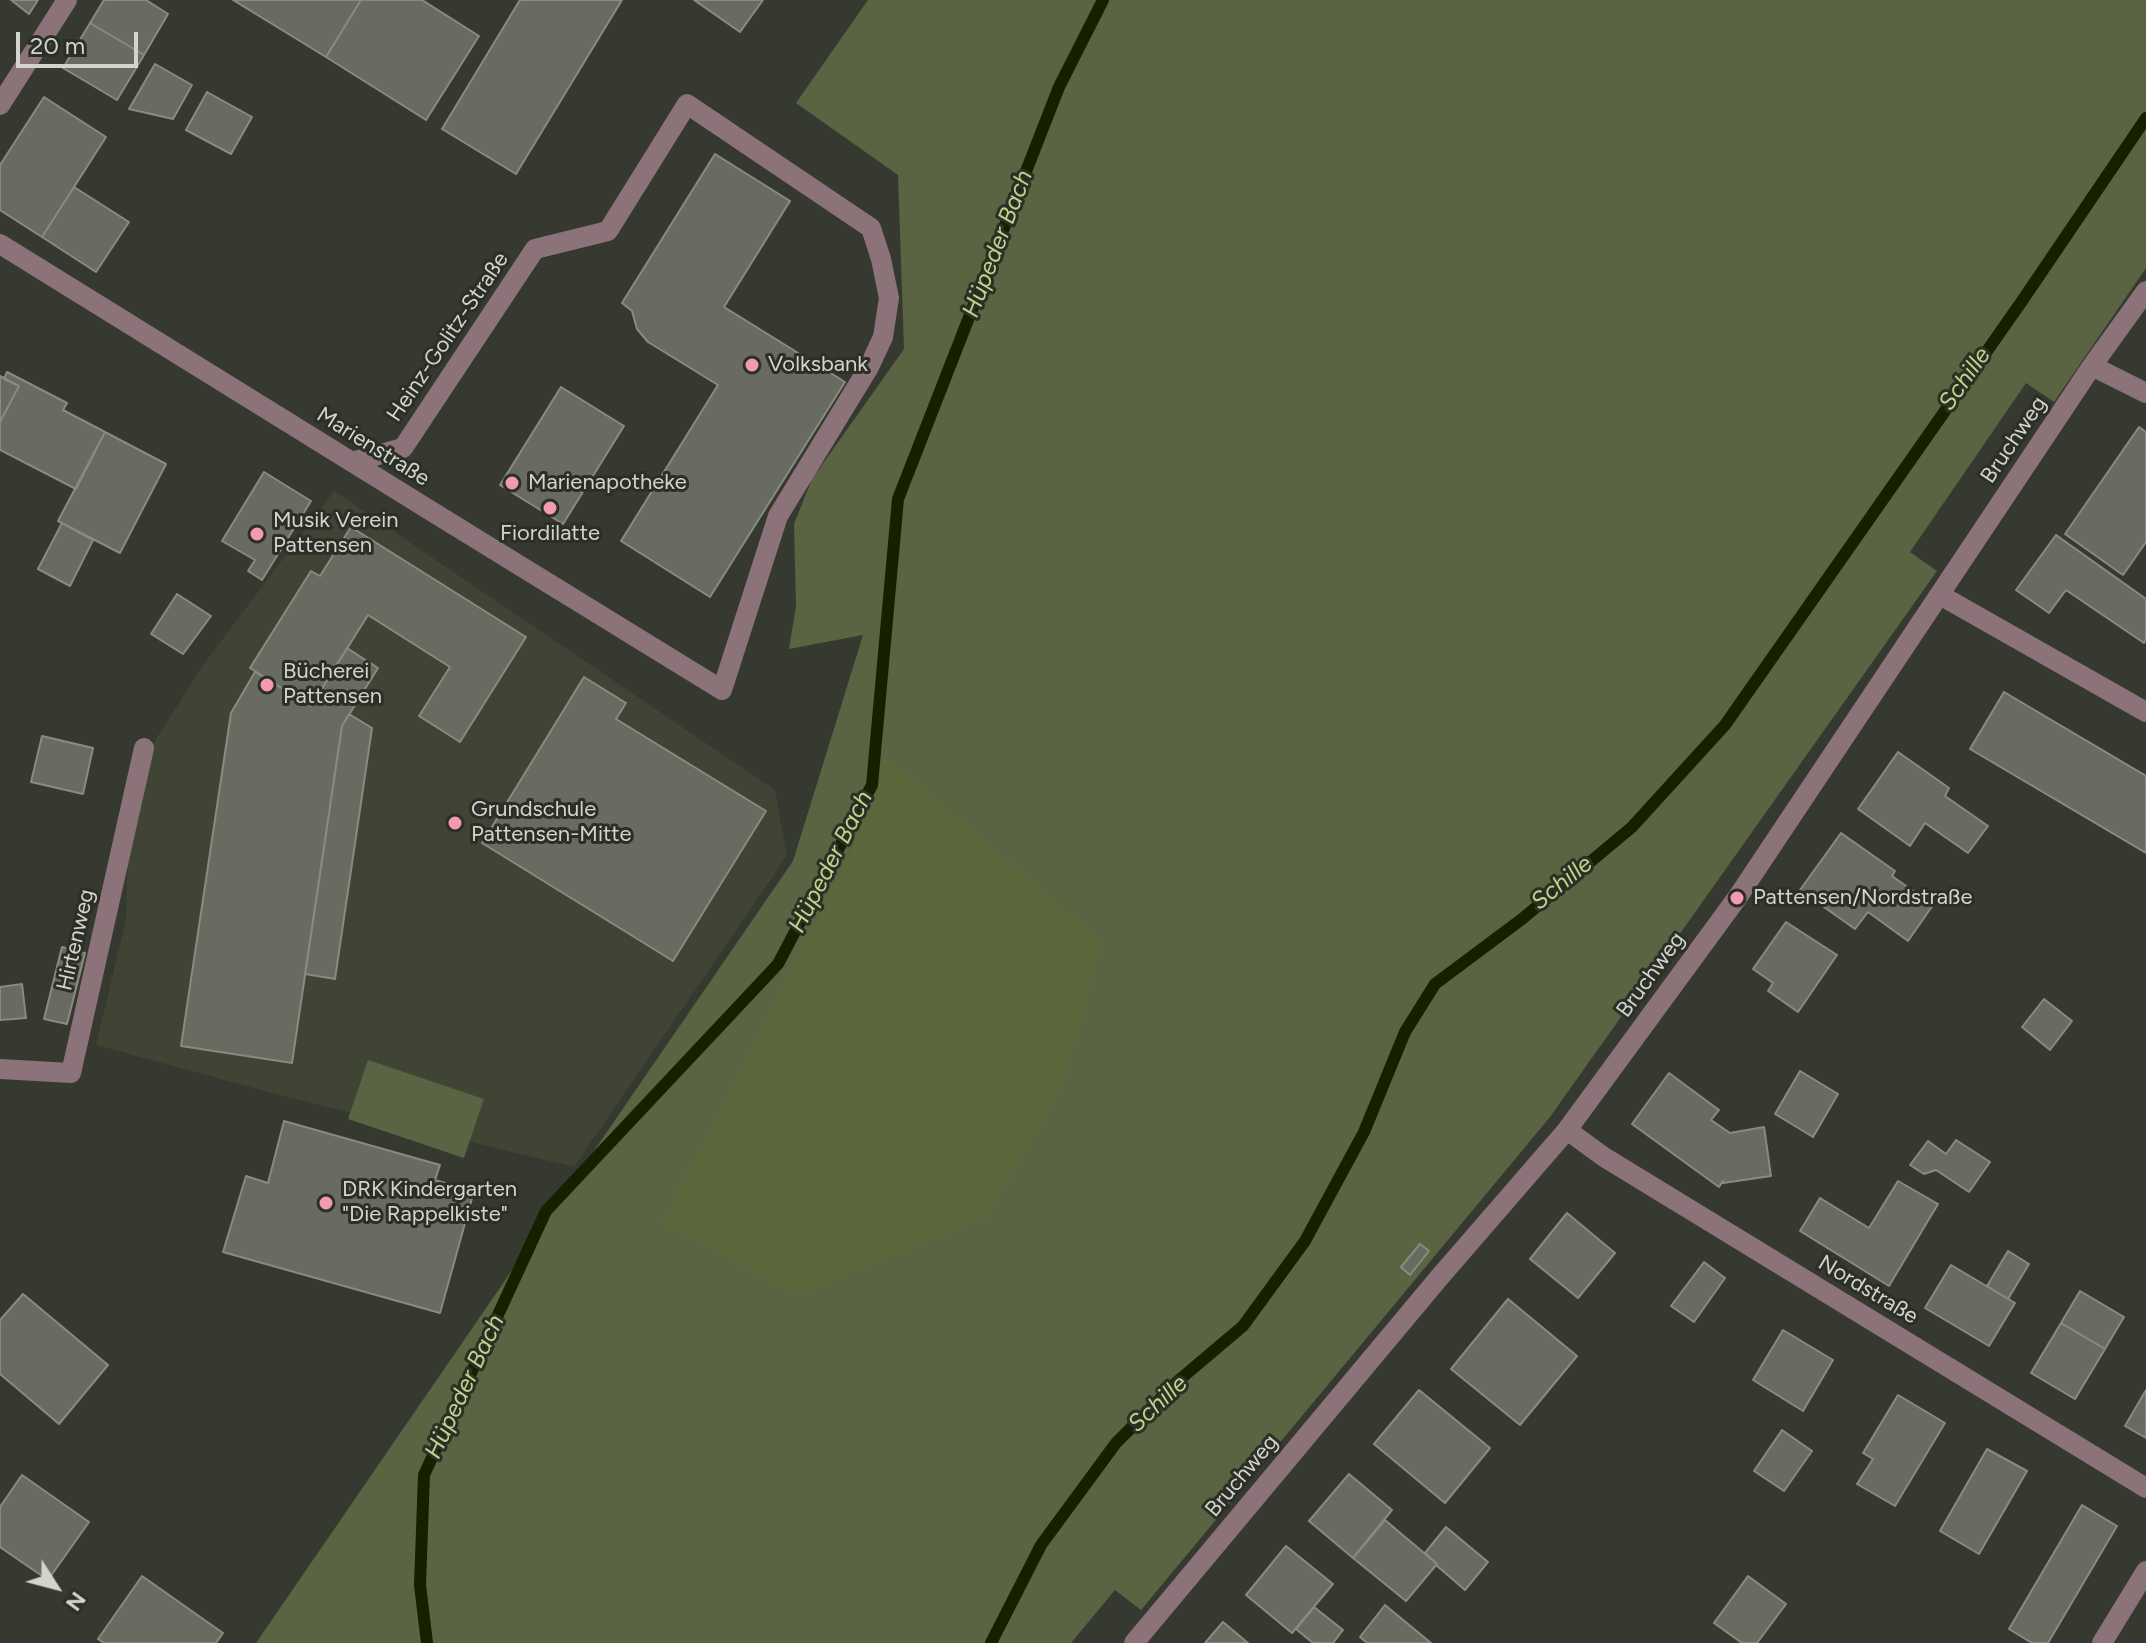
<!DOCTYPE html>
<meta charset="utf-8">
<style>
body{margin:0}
#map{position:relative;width:2146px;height:1643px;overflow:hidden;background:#363930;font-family:Figtree,sans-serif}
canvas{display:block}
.north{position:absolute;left:16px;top:1547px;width:80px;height:80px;-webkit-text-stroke:6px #2c2f26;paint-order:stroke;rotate:126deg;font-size:22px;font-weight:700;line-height:32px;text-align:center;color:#d2d4ce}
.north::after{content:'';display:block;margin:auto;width:28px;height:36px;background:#d2d4ce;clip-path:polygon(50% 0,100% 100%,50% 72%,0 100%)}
.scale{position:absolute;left:16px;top:32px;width:122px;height:36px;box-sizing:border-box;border:4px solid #d2d4ce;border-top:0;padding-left:10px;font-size:24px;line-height:28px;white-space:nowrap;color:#d2d4ce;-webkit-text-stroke:6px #2c2f26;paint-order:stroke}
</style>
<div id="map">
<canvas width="2146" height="1643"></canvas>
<div class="north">N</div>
<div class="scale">20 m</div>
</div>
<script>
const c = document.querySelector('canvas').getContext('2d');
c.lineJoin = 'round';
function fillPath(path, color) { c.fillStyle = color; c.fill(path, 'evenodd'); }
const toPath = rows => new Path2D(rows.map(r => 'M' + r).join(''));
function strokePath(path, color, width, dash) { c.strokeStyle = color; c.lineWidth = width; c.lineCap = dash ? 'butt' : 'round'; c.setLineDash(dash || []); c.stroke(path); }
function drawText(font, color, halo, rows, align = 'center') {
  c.font = font + ' Figtree,sans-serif'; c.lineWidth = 6; c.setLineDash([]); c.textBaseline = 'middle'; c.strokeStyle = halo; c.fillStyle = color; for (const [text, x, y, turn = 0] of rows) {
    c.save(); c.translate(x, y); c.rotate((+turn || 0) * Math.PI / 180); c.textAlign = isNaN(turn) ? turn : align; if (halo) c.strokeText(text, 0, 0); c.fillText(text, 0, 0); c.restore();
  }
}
fillPath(toPath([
 [334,491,775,790,787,856,574,1167,287,1097,96,1045,126,920,130,780,203,665]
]), '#3f4434');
fillPath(toPath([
 [868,0,2146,0,2146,268,2054,402,2026,383,1910,552,1937,571,1550,1117,1141,1610,1115,1590,1071,1643,256,1643,793,861,863,635,789,649,796,606,794,524,812,479,904,349,898,175,796,103],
 [879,752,799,1295,850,852],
 [368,1060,484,1099,464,1158,348,1119]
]), '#5a6442');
fillPath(toPath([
 [879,751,1102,942,1064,1081,987,1217,799,1295,662,1224,850,852]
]), '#59673a');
strokePath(toPath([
 [427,1643,420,1585,424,1475,546,1211,778,964,872,785,898,499,1059,87,1103,0],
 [991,1643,1041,1545,1116,1443,1178,1381,1243,1326,1305,1241,1364,1132,1405,1032,1435,984,1522,919,1632,827,1725,725,2022,301,2146,118]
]), '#161f00', 12);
const building = toPath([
 [11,0,38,0,29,14,11,0],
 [104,0,146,0,168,14,144,55,90,23,104,0],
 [233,0,361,0,326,57,233,0],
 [361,0,422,0,479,36,426,120,326,57,361,0],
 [520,0,622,0,516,174,442,129,520,0],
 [694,0,763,0,740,32,694,0],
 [90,23,144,55,117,100,63,68,90,23],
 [155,64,192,85,173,119,129,109,155,64],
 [207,92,252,117,231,154,186,130,207,92],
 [44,97,106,137,42,237,0,210,0,165,44,97],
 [715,154,790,201,724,307,845,382,710,597,621,541,718,385,648,342,637,329,632,311,622,303,715,154],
 [74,187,129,222,96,272,42,237,74,187],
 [7,372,67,403,63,410,105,432,76,489,0,450,0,422,19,386,4,379,7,372],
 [0,376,19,386,0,422,0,376],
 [561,387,624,426,563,524,500,485,561,387],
 [2139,427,2146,432,2146,542,2123,575,2065,534,2139,427],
 [105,432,166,464,120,553,58,521,105,432],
 [264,472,311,501,262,580,248,571,255,560,222,541,264,472],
 [62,523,93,540,70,586,38,569,62,523],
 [351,527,526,637,460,742,419,716,450,667,368,615,311,706,250,668,311,571,320,576,351,527],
 [2056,535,2146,599,2146,639,2144,643,2066,590,2049,613,2016,590,2056,535],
 [177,594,211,616,183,654,151,634,177,594],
 [347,648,378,668,342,726,292,1063,181,1046,231,713,255,672,311,706,347,648],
 [584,677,626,703,616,719,766,811,673,961,482,843,584,677],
 [2004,692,2146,776,2146,853,1970,749,2004,692],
 [349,714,372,728,335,979,305,974,342,726,349,714],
 [42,736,93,748,83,794,31,782,42,736],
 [1898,752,1949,788,1945,796,1988,826,1968,853,1925,823,1910,846,1858,809,1898,752],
 [1841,833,1895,871,1892,876,1933,905,1908,941,1868,912,1855,929,1800,890,1841,833],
 [1786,922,1837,955,1798,1012,1768,991,1773,983,1753,969,1786,922],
 [62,947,85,953,67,1024,44,1019,62,947],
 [22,984,26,1018,0,1020,0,987,22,984],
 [2044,999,2072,1021,2050,1050,2022,1027,2044,999],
 [1800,1071,1838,1094,1813,1137,1775,1114,1800,1071],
 [1669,1073,1719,1110,1711,1120,1730,1133,1764,1127,1771,1176,1723,1183,1723,1181,1719,1187,1632,1124,1669,1073],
 [284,1121,440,1165,435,1180,474,1191,440,1313,223,1252,246,1176,268,1183,284,1121],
 [1956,1140,1990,1162,1969,1192,1936,1170,1924,1174,1910,1165,1928,1141,1946,1154,1956,1140],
 [1898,1181,1938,1204,1889,1286,1800,1231,1820,1198,1869,1228,1898,1181],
 [1567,1213,1615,1253,1578,1298,1530,1259,1567,1213],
 [1420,1244,1429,1251,1410,1275,1401,1267,1420,1244],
 [2008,1251,2029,1264,2008,1299,1987,1286,2008,1251],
 [1704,1262,1725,1278,1694,1322,1671,1306,1704,1262],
 [1951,1265,2015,1303,1989,1346,1925,1308,1951,1265],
 [2080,1291,2124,1317,2105,1349,2061,1323,2080,1291],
 [23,1294,108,1365,59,1424,0,1374,0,1320,23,1294],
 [1508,1299,1577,1356,1520,1425,1451,1369,1508,1299],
 [2061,1323,2105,1349,2075,1399,2031,1373,2061,1323],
 [1783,1330,1833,1360,1803,1411,1753,1380,1783,1330],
 [1419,1390,1490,1448,1445,1503,1374,1444,1419,1390],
 [2146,1390,2146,1438,2125,1426,2146,1390],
 [1898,1395,1945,1423,1895,1506,1857,1484,1873,1459,1863,1453,1898,1395],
 [1782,1430,1812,1451,1784,1491,1754,1471,1782,1430],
 [1987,1449,2027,1471,1979,1554,1940,1531,1987,1449],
 [1349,1474,1392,1510,1353,1558,1309,1521,1349,1474],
 [22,1475,89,1522,48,1580,0,1547,0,1507,22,1475],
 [2082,1505,2117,1526,2048,1643,2032,1643,2009,1629,2082,1505],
 [1385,1520,1437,1564,1406,1601,1353,1558,1385,1520],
 [1446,1527,1488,1562,1465,1590,1436,1565,1437,1564,1425,1553,1446,1527],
 [1286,1546,1333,1584,1292,1633,1246,1595,1286,1546],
 [142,1576,223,1633,216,1643,104,1643,98,1639,142,1576],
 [1748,1576,1786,1604,1757,1643,1742,1643,1714,1623,1748,1576],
 [1385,1605,1431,1643,1367,1643,1360,1637,1385,1605],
 [1314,1607,1343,1630,1333,1643,1313,1643,1296,1629,1314,1607],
 [1223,1622,1248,1643,1205,1643,1223,1622]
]);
fillPath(building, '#676b60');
strokePath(building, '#878b80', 2);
strokePath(toPath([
 [0,105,67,0],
 [0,244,444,519,722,690,778,516,869,367,883,337,889,298,881,259,871,228,687,104,608,231,535,249,403,448,352,462],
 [2092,366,2146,393],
 [1940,595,2146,712],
 [0,1069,71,1073,144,748],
 [1567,1130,1604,1157,2146,1488],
 [1134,1643,1438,1279,1567,1130,1737,898,2092,366,2146,291],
 [2102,1643,2146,1571]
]), '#8b7379', 20);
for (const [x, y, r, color] of [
 [752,365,8,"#f19ab2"],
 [512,483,8,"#f19ab2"],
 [550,508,8,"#f19ab2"],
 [257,534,8,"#f19ab2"],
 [267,685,8,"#f19ab2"],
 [455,823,8,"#f19ab2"],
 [1737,898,8,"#f19ab2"],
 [326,1203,8,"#f19ab2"]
]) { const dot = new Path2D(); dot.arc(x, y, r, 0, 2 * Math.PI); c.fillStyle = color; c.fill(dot); strokePath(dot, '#2c2f26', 3); }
drawText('22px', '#d2d4ce', '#2c2f26', [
 ["Heinz-Golitz-Straße",448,337,-56],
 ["Bruchweg",2014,440,-56],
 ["Marienstraße",373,447,32],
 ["Hirtenweg",76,940,-77],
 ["Bruchweg",1651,975,-54],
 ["Nordstraße",1868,1290,31],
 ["Bruchweg",1242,1476,-50]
]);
drawText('22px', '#d2d4ce', '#2c2f26', [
 ["Volksbank",768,365],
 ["Marienapotheke",528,483],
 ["Musik Verein",273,521],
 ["Pattensen",273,546],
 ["Fiordilatte",550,534,"center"],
 ["Bücherei",283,672],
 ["Pattensen",283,697],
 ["Grundschule",471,810],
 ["Pattensen-Mitte",471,835],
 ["Pattensen/Nordstraße",1753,898],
 ["DRK Kindergarten",342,1190],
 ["\"Die Rappelkiste\"",342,1215]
], 'left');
drawText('italic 24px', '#bdd48b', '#2c2f26', [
 ["Hüpeder Bach",998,244,-69],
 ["Schille",1965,379,-55],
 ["Hüpeder Bach",831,862,-63],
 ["Schille",1562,883,-39],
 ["Hüpeder Bach",465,1387,-65],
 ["Schille",1158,1404,-43]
]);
</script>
